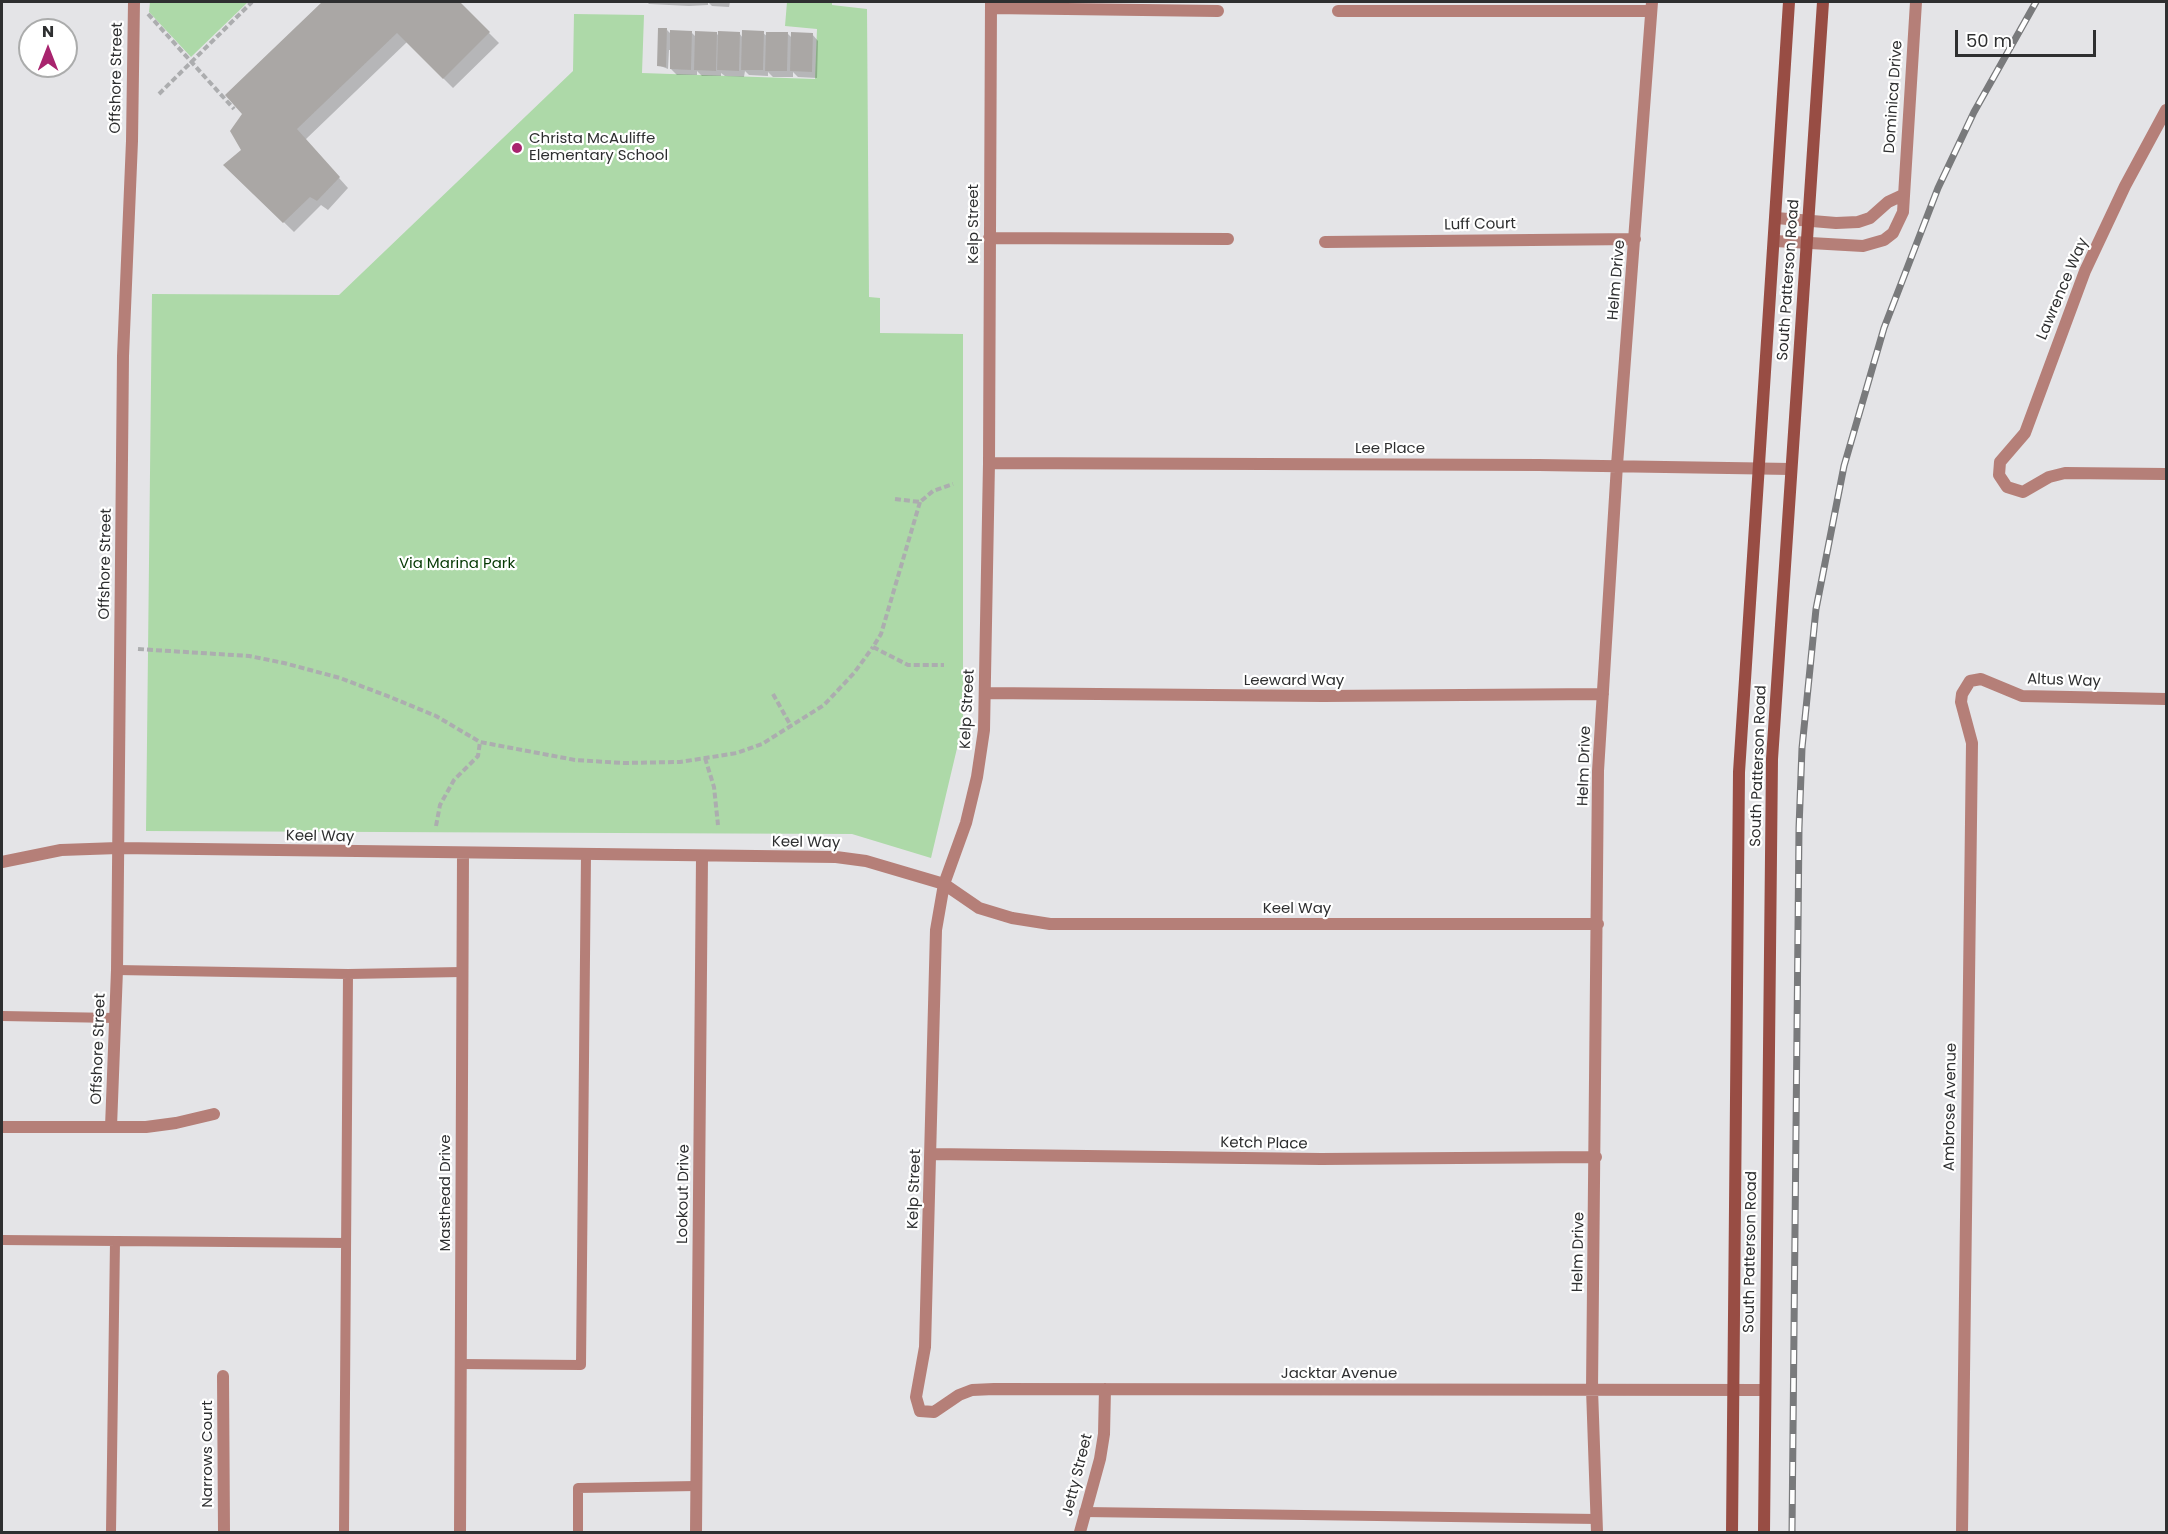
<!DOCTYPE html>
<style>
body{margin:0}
#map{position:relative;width:2168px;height:1534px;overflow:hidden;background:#e4e4e7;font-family:Poppins,sans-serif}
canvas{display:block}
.frame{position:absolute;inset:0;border:3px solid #2e2f30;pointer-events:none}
.north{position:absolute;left:18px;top:18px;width:60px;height:60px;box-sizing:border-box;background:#fff;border:2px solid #abacac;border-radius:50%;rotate:0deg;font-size:16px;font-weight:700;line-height:24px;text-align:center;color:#2e2f30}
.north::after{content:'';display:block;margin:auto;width:21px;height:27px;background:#a8246e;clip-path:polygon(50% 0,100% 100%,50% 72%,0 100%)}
.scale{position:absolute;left:1955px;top:30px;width:141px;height:27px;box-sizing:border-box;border:3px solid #2e2f30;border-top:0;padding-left:8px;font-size:18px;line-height:21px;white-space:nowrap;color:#2e2f30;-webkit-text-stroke:4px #fff;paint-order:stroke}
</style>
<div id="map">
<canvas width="2168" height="1534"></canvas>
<div class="frame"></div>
<div class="north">N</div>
<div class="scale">50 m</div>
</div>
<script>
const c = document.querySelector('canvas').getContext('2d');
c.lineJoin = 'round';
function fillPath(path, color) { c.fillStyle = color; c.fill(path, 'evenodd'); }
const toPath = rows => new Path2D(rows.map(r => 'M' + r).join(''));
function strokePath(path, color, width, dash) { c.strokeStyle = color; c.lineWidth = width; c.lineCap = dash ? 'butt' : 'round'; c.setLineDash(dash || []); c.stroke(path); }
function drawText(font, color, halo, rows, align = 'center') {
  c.font = font + ' Poppins,sans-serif'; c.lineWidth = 4.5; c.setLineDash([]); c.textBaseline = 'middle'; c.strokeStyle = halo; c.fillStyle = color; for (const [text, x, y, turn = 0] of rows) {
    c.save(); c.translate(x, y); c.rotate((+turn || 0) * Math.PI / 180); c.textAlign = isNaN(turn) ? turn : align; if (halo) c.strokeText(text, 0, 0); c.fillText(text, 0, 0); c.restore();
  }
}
fillPath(toPath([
 [150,2,248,2,191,57,149,12],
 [787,2,832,2,832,5,867,9,869,297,880,298,880,333,963,334,963,723,931,858,852,834,146,831,152,294,339,295,573,71,574,14,644,15,642,73,815,79,817,29,785,26]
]), '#add9a8');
fillPath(toPath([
 [324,2,458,2,499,43,453,88,407,42,305,140,348,188,328,210,321,205,294,232,225,165,243,150,244,113,227,95],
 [647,2,730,2,729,7,712,6,708,2,708,5,689,6,649,4],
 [667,30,672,35,691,32,696,37,716,33,719,36,739,33,743,38,763,33,768,37,788,34,792,38,812,34,818,41,817,78,798,77,793,72,793,77,773,77,768,72,768,76,749,75,745,71,744,77,725,76,721,73,721,76,702,76,697,71,697,75,677,75,671,69,671,50,669,50,668,69,658,65]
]), '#0003');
fillPath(toPath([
 [322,2,460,2,490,32,443,79,397,33,297,129,340,177,317,201,310,197,283,223,223,165,241,150,230,131,242,114,225,95],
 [658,28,667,28,666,67,657,66],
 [670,30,692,31,691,70,670,69],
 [742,30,764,31,763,70,741,70],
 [695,31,717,32,716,71,694,70],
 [718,31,740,32,739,71,717,70],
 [766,32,788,32,787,71,765,71],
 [791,32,813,33,812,72,790,71]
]), '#aaa7a5');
strokePath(toPath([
 [148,14,234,109],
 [159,94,252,2],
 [895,499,920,502,933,491,953,484],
 [920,502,881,634,873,647,908,665,944,665],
 [138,649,249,656,284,663,340,678,390,697,436,716,480,742,575,760,623,763,680,762,737,753,762,744,824,705,854,673,873,647],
 [773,694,791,726],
 [705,758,714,787,718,825],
 [436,826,440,805,454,780,478,756,480,742]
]), '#acadaf', 4, [6, 3]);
strokePath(toPath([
 [117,970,348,974,462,972],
 [2,1016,115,1018],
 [2,1240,346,1243],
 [460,1364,581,1365,586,855],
 [1084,1512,1597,1519],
 [111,1532,115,1241],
 [344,1532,348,974],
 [578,1532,578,1488,696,1486]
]), '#b57f78', 10);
strokePath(toPath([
 [991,2,989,463,984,730,977,777,966,823,944,884,936,930,925,1347,916,1397,920,1411,934,1412,959,1395,972,1390,994,1389,1765,1390],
 [991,8,1218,11],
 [1338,11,1651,11],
 [2166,110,2125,186,2085,271,2025,433,2000,462,1999,475,2007,487,2023,492,2049,477,2065,473,2166,474],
 [1776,218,1836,223,1858,222,1870,218,1888,202,1903,195],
 [989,238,1228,239],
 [1775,241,1863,246,1884,240,1893,233,1903,212,1916,2],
 [1325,242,1635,239],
 [989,463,1539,465,1791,469],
 [985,693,1323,696,1603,694],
 [2,862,61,850,118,848,836,857,866,861,944,884,979,908,1012,918,1050,924,1598,924],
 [2,1127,146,1127,176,1123,214,1114],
 [111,1127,117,970,123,356,132,141,134,2],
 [931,1154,1321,1159,1596,1157],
 [223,1376,224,1532],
 [460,1532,463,854],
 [696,1532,702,857],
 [1080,1532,1100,1459,1104,1434,1105,1389],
 [1597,1532,1592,1389,1598,771,1617,465,1652,2],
 [1962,1532,1972,743,1961,702,1962,694,1970,681,1981,679,2022,696,2166,699]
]), '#b57f78', 12);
strokePath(toPath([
 [1732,1532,1739,772,1789,2],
 [1764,1532,1772,759,1823,2]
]), '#984d44', 12);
const rail = toPath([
 [1792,1532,1799,828,1802,748,1816,609,1844,466,1884,328,1938,188,1974,112,2036,2]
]);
strokePath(rail, '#797a7c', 7);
strokePath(rail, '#fff', 4.5, [14]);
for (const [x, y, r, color] of [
 [517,148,6,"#a8246e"]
]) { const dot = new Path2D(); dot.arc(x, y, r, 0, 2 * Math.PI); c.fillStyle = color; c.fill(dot); strokePath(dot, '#fff', 2); }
drawText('15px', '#2e2f30', '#fff', [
 ["Offshore Street",117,78,-89],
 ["Dominica Drive",1894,97,-86],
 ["Kelp Street",974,224,-90],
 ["Luff Court",1480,225,-1],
 ["Helm Drive",1617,280,-85],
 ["South Patterson Road",1789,280,-86],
 ["Lawrence Way",2063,289,-67],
 ["Lee Place",1390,449],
 ["Offshore Street",106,564,-89],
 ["Leeward Way",1294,681],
 ["Altus Way",2064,681,2],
 ["Kelp Street",968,709,-87],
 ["Helm Drive",1585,766,-88],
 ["South Patterson Road",1759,766,-88],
 ["Keel Way",320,837,1],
 ["Keel Way",806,843,1],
 ["Keel Way",1297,909],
 ["Offshore Street",99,1049,-88],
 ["Ambrose Avenue",1951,1107,-89],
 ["Ketch Place",1264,1144,1],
 ["Kelp Street",915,1189,-88],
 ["Masthead Drive",446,1193,-90],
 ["Lookout Drive",684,1194,-89],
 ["Helm Drive",1579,1252,-89],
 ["South Patterson Road",1751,1252,-89],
 ["Jacktar Avenue",1339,1374],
 ["Narrows Court",208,1454,-90],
 ["Jetty Street",1078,1475,-76]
]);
drawText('15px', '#2e2f30', '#fff', [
 ["Christa McAuliffe",529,139],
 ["Elementary School",529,156]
], 'left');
drawText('15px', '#053803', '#fff', [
 ["Via Marina Park",457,564]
]);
</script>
